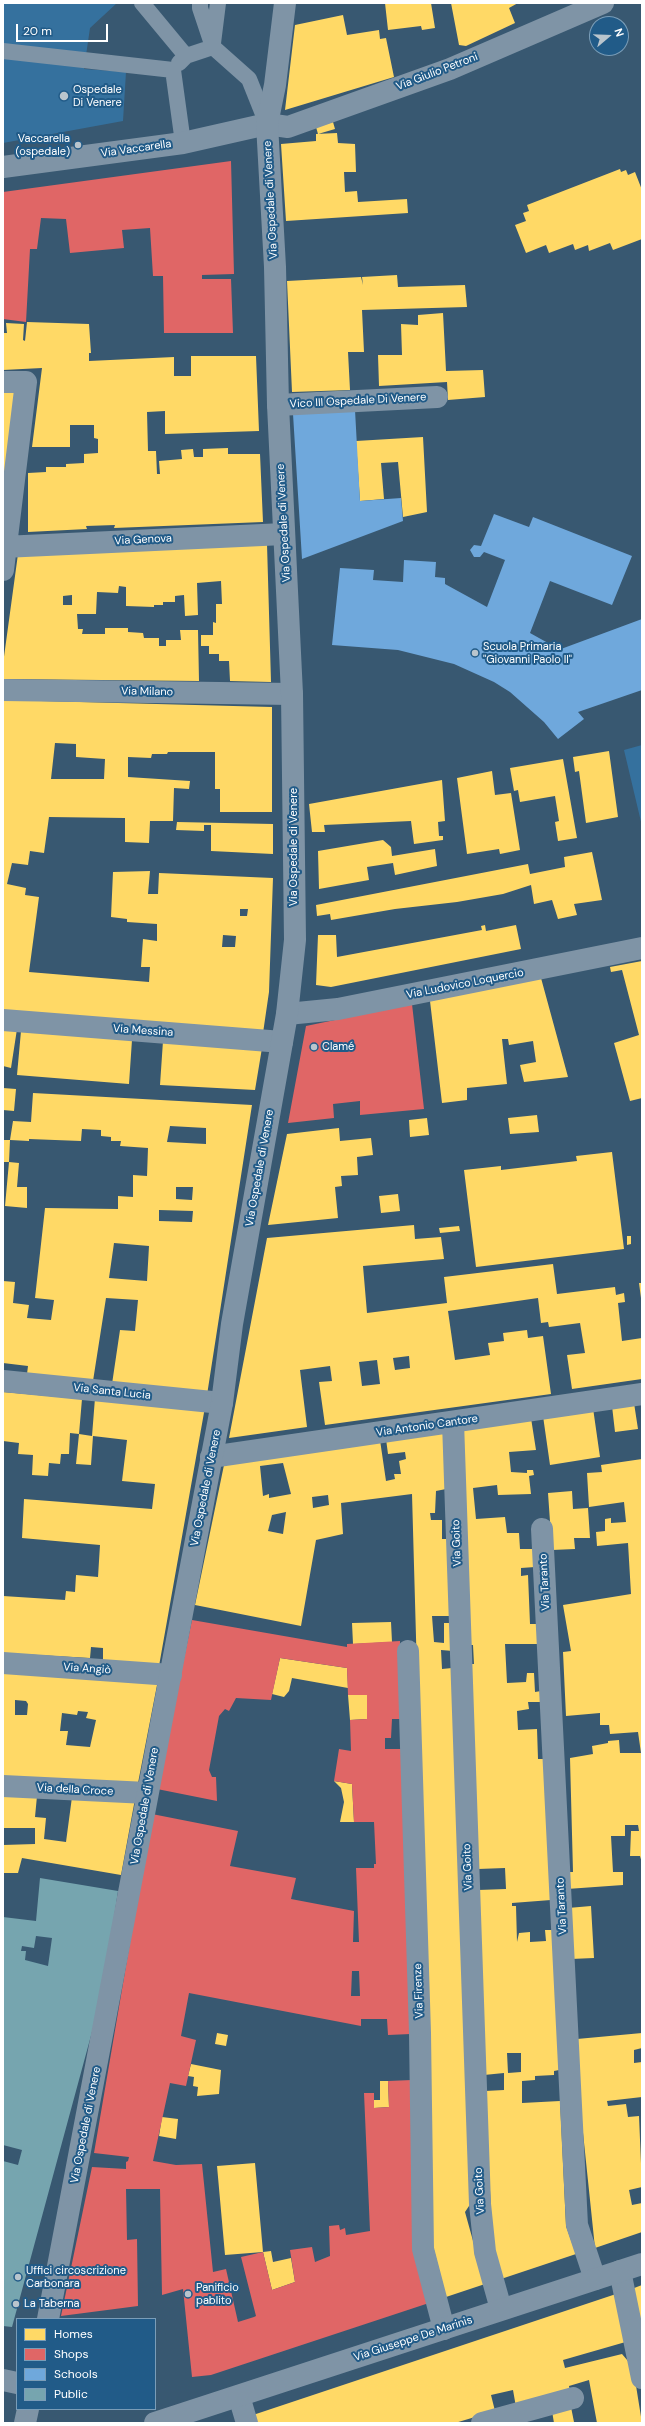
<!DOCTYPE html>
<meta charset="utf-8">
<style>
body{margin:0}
#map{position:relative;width:645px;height:2426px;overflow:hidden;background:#385871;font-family:"DM Sans",sans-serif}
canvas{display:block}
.frame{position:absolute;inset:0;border:4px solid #fff;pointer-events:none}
.legend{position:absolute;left:16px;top:2318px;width:140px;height:92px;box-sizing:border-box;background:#215b88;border:1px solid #7a9db8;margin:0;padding:5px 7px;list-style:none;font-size:12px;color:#fff}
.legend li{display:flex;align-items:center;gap:8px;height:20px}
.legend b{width:20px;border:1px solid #7a9db8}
.north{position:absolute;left:589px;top:16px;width:40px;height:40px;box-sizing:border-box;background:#215b88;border:1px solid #7a9db8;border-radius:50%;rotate:71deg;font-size:11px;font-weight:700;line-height:16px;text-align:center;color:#fff}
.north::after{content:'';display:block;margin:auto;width:14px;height:18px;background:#b9c5cd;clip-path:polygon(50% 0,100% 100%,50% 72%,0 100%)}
.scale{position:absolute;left:16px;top:24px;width:92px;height:18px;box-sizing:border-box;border:2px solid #fff;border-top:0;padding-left:5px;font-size:12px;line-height:14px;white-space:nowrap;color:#fff;-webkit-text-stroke:3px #215b88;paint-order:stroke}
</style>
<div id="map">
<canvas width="645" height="2426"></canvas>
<div class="frame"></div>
<ul class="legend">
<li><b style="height:11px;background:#ffd966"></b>Homes</li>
<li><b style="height:11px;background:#e06666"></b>Shops</li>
<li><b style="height:11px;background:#6fa8dc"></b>Schools</li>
<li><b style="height:11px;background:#76a5af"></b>Public</li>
</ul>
<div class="north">N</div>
<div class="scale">20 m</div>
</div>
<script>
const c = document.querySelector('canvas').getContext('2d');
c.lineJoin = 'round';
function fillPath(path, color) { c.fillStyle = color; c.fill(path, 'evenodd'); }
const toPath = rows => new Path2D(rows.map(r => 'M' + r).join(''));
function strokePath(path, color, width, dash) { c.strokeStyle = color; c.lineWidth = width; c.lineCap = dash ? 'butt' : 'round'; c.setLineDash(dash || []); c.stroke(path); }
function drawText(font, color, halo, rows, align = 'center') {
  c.font = font + ' "DM Sans",sans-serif'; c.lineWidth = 4; c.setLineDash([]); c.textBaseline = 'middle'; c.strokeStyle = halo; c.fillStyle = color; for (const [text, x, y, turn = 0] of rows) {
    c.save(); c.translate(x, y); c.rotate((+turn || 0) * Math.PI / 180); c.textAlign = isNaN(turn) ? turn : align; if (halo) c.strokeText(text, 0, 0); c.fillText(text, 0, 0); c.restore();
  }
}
fillPath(toPath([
 [3,3,117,3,90,28,84,69,126,72,123,121,3,143],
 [642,745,642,826,624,750]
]), '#35719e');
fillPath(toPath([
 [385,3,431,3,435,28,422,30,421,26,388,30],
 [451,3,518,3,509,8,515,23,466,46,459,45],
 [343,15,347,35,379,30,380,39,386,38,394,77,285,110,295,25],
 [333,122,335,129,318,134,316,127],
 [337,133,338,143,355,144,356,172,344,172,345,192,357,191,358,202,407,199,408,213,286,221,281,144,316,141,316,134],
 [620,169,621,172,626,170,628,175,635,172,642,190,642,239,613,250,610,243,589,251,588,245,575,250,573,244,549,253,546,245,526,253,515,225,526,221,523,213,529,211,527,205],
 [397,275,398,287,465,285,467,307,362,310,364,352,348,352,350,390,292,392,287,281,361,277,363,285,362,277],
 [443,313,446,371,483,370,485,397,448,400,447,382,379,386,378,355,402,355,401,324,418,325,418,315],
 [27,322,89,324,91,353,89,353,89,361,174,357,174,376,191,376,191,356,256,356,259,431,165,434,165,411,147,412,148,451,156,451,157,474,160,474,159,461,182,459,181,450,193,449,194,457,203,457,203,449,228,448,228,454,260,454,263,522,114,528,115,525,86,526,87,529,28,532,28,473,46,472,46,467,66,467,66,464,84,463,84,454,98,453,98,439,94,438,94,425,70,425,70,447,32,447,42,368,3,370,3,333,7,333,6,323,24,324,23,340,25,341],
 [3,392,17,392,3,489],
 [423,437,427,512,403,517,398,462,381,463,384,499,360,501,356,441],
 [267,544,271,682,230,681,229,661,219,661,219,654,209,654,209,646,201,646,201,635,213,635,213,622,216,623,216,604,222,604,221,581,197,583,198,615,185,616,184,595,175,596,175,602,163,602,163,605,154,605,154,607,126,606,126,587,119,586,118,593,97,592,96,614,77,614,78,629,83,629,82,634,105,634,105,628,128,628,128,632,143,633,144,638,159,638,159,646,166,646,166,640,181,640,180,630,198,630,199,681,3,679,3,664,18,554],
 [72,595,72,605,63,605,63,596],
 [3,700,272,707,272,812,220,812,220,789,215,789,215,752,168,752,167,754,152,754,151,758,128,757,128,777,190,781,189,789,174,788,173,821,150,821,149,843,125,842,125,818,49,817,44,853,30,851,28,865,12,863,7,884,26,888,25,895,39,897,29,972,149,982,150,967,141,967,143,939,157,941,157,924,127,922,127,919,111,917,113,872,150,871,148,894,158,894,159,873,273,878,269,992,263,1033,3,1013],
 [55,743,76,744,76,757,105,759,104,779,51,779],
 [240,909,248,909,247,916,240,916],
 [223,935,236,936,235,947,222,947],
 [609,751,618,817,586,823,579,771,575,772,573,757],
 [563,759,577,838,558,841,555,822,559,821,555,796,520,802,518,790,514,791,510,768],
 [492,771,495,795,511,793,520,850,500,854,499,849,467,854,457,778],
 [442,780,445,821,438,822,439,836,443,836,443,840,414,844,411,821,324,825,325,832,312,832,309,804],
 [177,822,273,824,273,854,211,851,211,825,204,825,204,831,176,830],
 [383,840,391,847,392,856,435,849,437,866,395,875,393,863,367,867,369,880,319,889,318,851],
 [592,852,602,900,574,904,577,915,558,919,552,900,534,904,531,885,503,894,457,902,395,909,331,920,330,914,317,916,316,905,528,864,530,874,565,867,564,857],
 [485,925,486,931,516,925,521,949,331,987,316,985,318,935,336,935,337,957,482,930,481,926],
 [642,961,642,1098,630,1101,614,1043,639,1035,622,970,611,972,610,967],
 [541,978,568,1077,524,1082,520,1065,536,1062,533,1041,509,1045,508,1039,502,1039,507,1084,467,1088,467,1100,442,1103,430,1001],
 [3,1028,17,1029,11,1068,3,1066],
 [21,1031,132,1040,129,1084,17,1075],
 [163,1041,262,1048,255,1090,160,1085],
 [3,1088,16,1089,14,1111,3,1110],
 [33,1093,252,1105,207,1395,112,1384,120,1330,135,1331,138,1300,106,1298,93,1381,27,1374,28,1366,3,1363,3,1281,15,1282,13,1303,29,1305,27,1318,51,1320,54,1300,35,1298,45,1208,118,1209,118,1196,133,1197,133,1175,147,1176,148,1148,120,1146,121,1141,111,1141,111,1137,101,1136,101,1130,82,1129,81,1141,29,1139,29,1141,10,1140,13,1121,31,1122],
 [170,1126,206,1128,206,1144,167,1142],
 [176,1187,193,1187,192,1200,176,1199],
 [159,1210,193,1211,192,1222,159,1221],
 [114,1243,149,1246,147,1281,109,1278],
 [537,1115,539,1132,510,1134,508,1118],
 [427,1118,429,1135,410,1137,409,1120],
 [339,1128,340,1141,371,1138,373,1155,357,1157,358,1175,341,1176,342,1186,335,1187,338,1218,268,1225,287,1134],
 [3,1140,10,1140,9,1162,3,1162],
 [612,1152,624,1249,476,1267,464,1170,501,1166,501,1170,577,1161,576,1156],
 [9,1162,19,1163,17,1187,27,1187,27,1208,5,1206],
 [398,1194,400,1211,381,1213,379,1196],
 [414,1225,415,1239,441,1237,444,1259,363,1266,367,1313,447,1303,444,1277,553,1264,557,1294,615,1287,616,1295,624,1293,625,1302,618,1303,622,1341,642,1338,642,1379,572,1389,567,1355,585,1353,580,1323,549,1327,548,1322,541,1323,538,1298,448,1311,455,1360,490,1355,488,1343,504,1341,503,1333,527,1330,528,1338,543,1336,551,1394,325,1425,319,1382,332,1381,330,1366,300,1370,307,1427,229,1438,267,1238],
 [409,1356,410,1368,395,1370,393,1358],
 [377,1360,380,1384,362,1386,359,1362],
 [459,1226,460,1231,440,1233,439,1228],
 [627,1236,631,1236,631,1244,627,1245],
 [639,1283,642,1283,642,1298,641,1298],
 [3,1392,82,1399,79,1434,70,1433,69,1454,61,1454,60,1464,49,1463,48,1476,32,1475,33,1455,18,1454,19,1443,3,1441],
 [95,1398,205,1407,159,1666,103,1660,103,1648,91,1647,90,1658,3,1653,3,1596,65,1600,66,1591,75,1592,76,1575,98,1577,100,1545,22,1538,24,1499,152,1509,155,1484,122,1481,127,1440,93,1436,91,1465,76,1464,79,1434,92,1436],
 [634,1403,638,1429,615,1432,612,1406],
 [593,1408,600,1457,550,1465,543,1416],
 [531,1418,536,1450,509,1452,511,1472,527,1473,527,1470,533,1470,534,1475,529,1476,531,1494,498,1495,497,1485,473,1488,476,1519,505,1517,507,1533,519,1533,520,1549,534,1549,535,1567,521,1568,521,1576,528,1575,530,1624,536,1624,539,1644,505,1644,507,1683,526,1682,527,1673,534,1673,535,1692,541,1691,542,1702,528,1702,529,1709,517,1711,518,1730,537,1729,538,1759,545,1759,551,1900,512,1903,512,1906,516,1906,517,1942,519,1933,530,1932,530,1942,546,1941,545,1930,553,1930,559,2070,554,2071,554,2075,535,2076,535,2080,522,2081,522,2103,560,2101,566,2226,576,2254,501,2279,493,2250,485,2091,504,2090,504,2073,484,2075,478,1890,506,1889,505,1868,478,1869,470,1664,474,1664,473,1645,469,1645,463,1429],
 [507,2053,521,2053,521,2072,508,2073],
 [444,1433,446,1489,436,1491,435,1513,430,1513,431,1520,442,1520,442,1539,448,1539,451,1616,432,1616,434,1642,444,1643,444,1623,452,1623,453,1651,441,1650,442,1669,452,1668,471,2203,465,2212,485,2284,446,2297,433,2246,412,1494,341,1503,343,1534,316,1540,301,1626,195,1605,224,1465,380,1440,386,1481,395,1479,394,1474,401,1474,399,1461,406,1459,405,1452,388,1454,386,1439],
 [283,1463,291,1494,269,1498,269,1494,263,1496,260,1466],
 [328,1495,329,1505,313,1508,312,1497],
 [286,1512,283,1534,268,1531,272,1515],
 [642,1459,642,1863,640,1856,630,1856,631,1831,639,1831,638,1825,625,1825,625,1836,611,1836,613,1872,623,1872,623,1885,567,1889,566,1872,573,1872,570,1758,593,1754,592,1746,608,1743,608,1741,619,1740,620,1753,641,1753,638,1732,610,1734,609,1725,600,1725,600,1713,566,1716,563,1652,571,1651,563,1605,631,1594,628,1543,597,1546,596,1532,605,1531,605,1519,611,1518,611,1523,626,1522,624,1502,589,1507,587,1473,602,1472,601,1465],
 [572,1491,573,1509,588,1508,590,1538,574,1538,575,1549,552,1550,548,1493],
 [391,1622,392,1642,353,1644,352,1623],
 [280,1658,347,1668,348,1688,292,1678,289,1691,284,1697,272,1694],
 [3,1670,158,1680,138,1783,3,1778],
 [15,1700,26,1701,28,1704,27,1715,15,1715],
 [78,1711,88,1712,86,1718,96,1720,90,1747,66,1745,68,1731,60,1731,62,1713,77,1715],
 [348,1695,367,1695,367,1719,350,1720],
 [334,1781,352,1784,354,1822,340,1822,344,1802,341,1788],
 [3,1794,37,1796,35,1817,46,1818,44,1839,66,1842,72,1797,135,1799,121,1875,22,1858,18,1873,3,1873,3,1845,35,1844,35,1828,3,1828],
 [591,1906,594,1958,571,1959,568,1908],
 [217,2033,228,2035,226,2046,215,2044],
 [642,2033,642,2048,634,2050,634,2063,642,2062,642,2097,607,2101,608,2106,626,2104,628,2117,639,2116,642,2187,629,2190,632,2205,642,2203,642,2232,595,2248,580,2104,577,2039],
 [191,2064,221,2070,219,2094,197,2096,198,2087,193,2086,194,2077,188,2076],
 [380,2081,388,2081,389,2107,374,2108,374,2100,380,2100],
 [162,2117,178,2119,176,2139,159,2136],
 [255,2163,263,2252,225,2255,217,2166],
 [271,2251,273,2262,291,2258,295,2282,272,2290,263,2252],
 [642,2285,642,2341,629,2290],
 [619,2293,629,2341,563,2360,565,2368,622,2354,633,2367,642,2423,597,2423,589,2380,569,2386,570,2392,516,2407,513,2390,491,2395,495,2411,455,2423,252,2423,250,2416],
 [571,2407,574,2422,554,2423,552,2411]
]), '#ffd966');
fillPath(toPath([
 [231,161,234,274,202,275,202,279,231,279,233,333,164,333,163,276,153,276,150,228,122,230,124,248,70,253,66,219,41,218,37,249,30,249,26,322,3,319,3,192],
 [412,1004,424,1109,360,1115,360,1101,333,1104,334,1118,288,1123,306,1026],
 [192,1620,347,1647,347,1644,400,1641,401,1719,392,1719,391,1738,385,1738,385,1749,402,1749,411,2034,388,2035,387,2019,361,2019,361,2026,189,1993,181,2036,196,2040,186,2086,170,2083,153,2161,176,2165,202,2164,213,2272,226,2269,238,2322,254,2317,256,2316,241,2257,263,2252,272,2290,295,2282,290,2250,312,2247,315,2262,330,2256,329,2226,339,2225,340,2230,345,2228,346,2235,370,2231,364,2093,374,2093,374,2108,389,2107,388,2081,412,2080,429,2303,211,2375,192,2377,183,2289,162,2295,160,2189,126,2189,127,2240,137,2239,138,2306,61,2316,92,2167,126,2169,126,2162,128,2161,129,2157,94,2153,152,1814,238,1831,230,1866,296,1878,291,1899,354,1911,353,1942,359,1942,356,1868,374,1868,374,1864,376,1864,374,1822,354,1822,352,1784,334,1781,339,1749,351,1751,350,1720,367,1719,367,1695,348,1695,347,1668,280,1658,271,1700,236,1698,229,1711,225,1709,219,1716,209,1770,212,1777,216,1777,217,1801,157,1789],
 [352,1971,359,1971,360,1996,351,1996]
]), '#e06666');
fillPath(toPath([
 [355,410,360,501,401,498,403,521,302,559,293,414],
 [494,514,529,527,533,517,632,556,612,605,550,581,530,633,557,648,561,649,642,619,642,690,578,712,584,719,558,739,544,722,510,692,494,682,454,664,398,650,332,645,340,568,374,570,373,580,403,582,404,560,436,562,435,577,445,578,445,584,487,607,505,560,484,552,480,557,474,557,470,550,474,545,481,546]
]), '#6fa8dc');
fillPath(toPath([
 [40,1878,118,1891,102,1995,12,2327,3,2326,3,2161,18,2165,22,2150,3,2145,3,1917,36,1921],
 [36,1936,52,1938,48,1966,25,1960,26,1951,21,1951,22,1946,34,1948]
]), '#76a5af');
strokePath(toPath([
 [142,3,186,56],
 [200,3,200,8,213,47,249,79,267,124],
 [213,43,218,3],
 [3,51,173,70],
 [179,63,186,56,213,47],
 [173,70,183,143]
]), '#7f94a6', 16);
strokePath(toPath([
 [3,167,183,143,267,124,288,127,450,69,603,3],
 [3,382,26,382,3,570],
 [278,405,437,397],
 [3,547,284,534],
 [3,690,292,694],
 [287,1014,338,1009,642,948],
 [3,1020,282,1042],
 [3,1381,222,1403],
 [453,1422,480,2204,485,2252,501,2309],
 [211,1457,642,1394],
 [542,1529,577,2225,595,2279],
 [408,1651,420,2033,423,2249,444,2329],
 [3,1663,171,1675],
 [3,1786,147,1793],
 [620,2271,642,2378],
 [239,2396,247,2423],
 [482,2423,573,2398]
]), '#7f94a6', 22);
strokePath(toPath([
 [48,2319,222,1403,232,1324,287,1014,295,940,292,694,278,405,275,267,267,124,275,85,285,3],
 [3,2380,17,2383],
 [25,2423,28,2409],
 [155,2423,642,2264]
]), '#7f94a6', 22);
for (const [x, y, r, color] of [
 [64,96,5,"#b9c5cd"],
 [78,145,4,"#b9c5cd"],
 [475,653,4,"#b9c5cd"],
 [314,1047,4,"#b9c5cd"],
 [18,2277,4,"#b9c5cd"],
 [188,2294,4,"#b9c5cd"],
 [16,2304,4,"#b9c5cd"]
]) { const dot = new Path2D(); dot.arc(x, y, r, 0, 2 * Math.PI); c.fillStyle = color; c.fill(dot); strokePath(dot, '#215b88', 1.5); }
drawText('11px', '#fff', '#215b88', [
 ["Via Giulio Petroni",437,72,-21],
 ["Via Vaccarella",136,149,-8],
 ["Via Ospedale di Venere",271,200,-93],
 ["Vico III Ospedale Di Venere",358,401,-3],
 ["Via Ospedale di Venere",284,523,-93],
 ["Via Genova",143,540,-3],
 ["Via Milano",147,692,1],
 ["Via Ospedale di Venere",294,847,-90],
 ["Via Ludovico Loquercio",465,984,-11],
 ["Via Messina",143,1031,4],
 ["Via Ospedale di Venere",260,1168,-80],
 ["Via Santa Lucia",112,1392,6],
 ["Via Antonio Cantore",427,1426,-8],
 ["Via Ospedale di Venere",206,1488,-79],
 ["Via Goito",457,1543,-92],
 ["Via Taranto",545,1582,-93],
 ["Via Angiò",87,1669,4],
 ["Via della Croce",75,1790,3],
 ["Via Ospedale di Venere",145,1806,-80],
 ["Via Goito",468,1867,-92],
 ["Via Taranto",562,1906,-93],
 ["Via Firenze",419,1991,-92],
 ["Via Ospedale di Venere",86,2125,-79],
 ["Via Goito",480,2191,-93],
 ["Via Giuseppe De Marinis",413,2339,-18]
]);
drawText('11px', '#fff', '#215b88', [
 ["Ospedale",73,90],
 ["Di Venere",73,103],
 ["Vaccarella",70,139,"right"],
 ["(ospedale)",70,152,"right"],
 ["Scuola Primaria",483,647],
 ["\"Giovanni Paolo II\"",483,660],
 ["Clamé",322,1047],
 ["Uffici circoscrizione",26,2271],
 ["Carbonara",26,2284],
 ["Panificio",196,2288],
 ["pablito",196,2301],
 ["La Taberna",24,2304]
], 'left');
</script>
